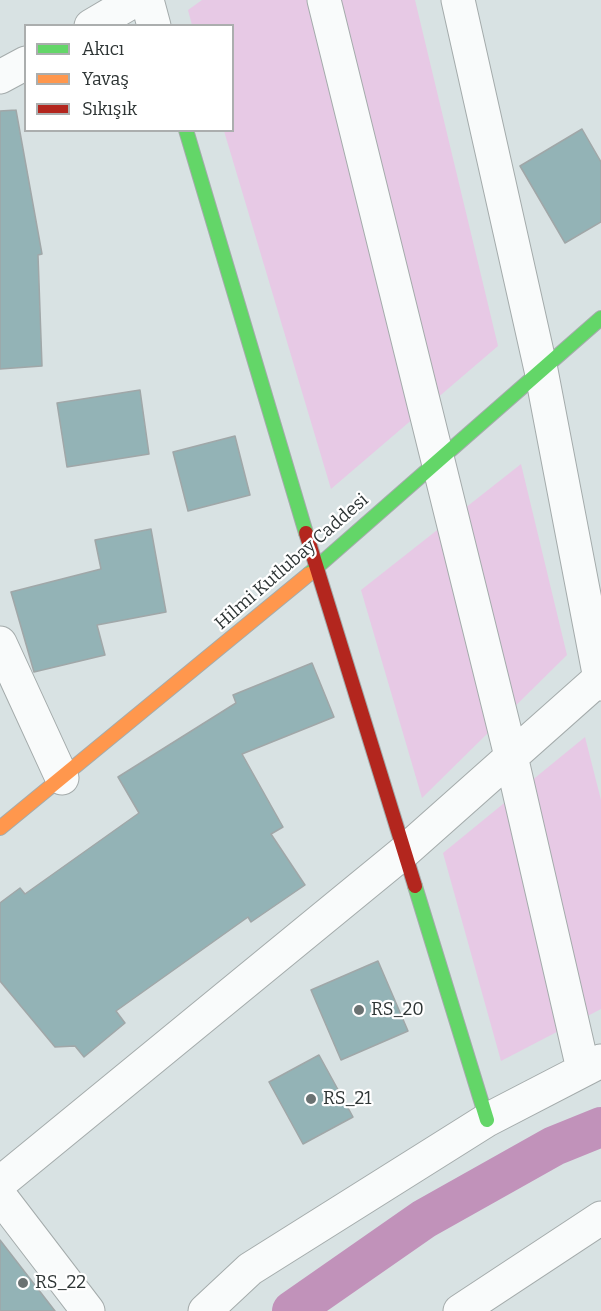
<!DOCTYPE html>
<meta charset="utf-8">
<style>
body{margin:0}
#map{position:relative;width:601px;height:1311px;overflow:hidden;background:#d8e2e3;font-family:Bitter,serif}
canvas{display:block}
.legend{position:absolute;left:24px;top:24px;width:210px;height:108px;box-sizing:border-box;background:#fff;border:2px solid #abaeae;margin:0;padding:8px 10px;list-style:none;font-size:18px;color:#2e3535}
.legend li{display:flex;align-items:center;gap:12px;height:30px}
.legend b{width:30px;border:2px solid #abaeae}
</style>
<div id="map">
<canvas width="601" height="1311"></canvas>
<ul class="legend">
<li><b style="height:8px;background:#63d668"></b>Akıcı</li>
<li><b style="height:8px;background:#ff974d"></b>Yavaş</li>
<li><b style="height:8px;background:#b3261e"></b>Sıkışık</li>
</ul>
</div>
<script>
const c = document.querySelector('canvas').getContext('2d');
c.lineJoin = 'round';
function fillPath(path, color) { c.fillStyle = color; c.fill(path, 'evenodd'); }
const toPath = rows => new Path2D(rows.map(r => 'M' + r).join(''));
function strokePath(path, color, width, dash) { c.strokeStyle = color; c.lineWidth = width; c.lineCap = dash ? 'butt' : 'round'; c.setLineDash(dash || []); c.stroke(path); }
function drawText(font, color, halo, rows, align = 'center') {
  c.font = font + ' Bitter,serif'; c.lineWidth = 4.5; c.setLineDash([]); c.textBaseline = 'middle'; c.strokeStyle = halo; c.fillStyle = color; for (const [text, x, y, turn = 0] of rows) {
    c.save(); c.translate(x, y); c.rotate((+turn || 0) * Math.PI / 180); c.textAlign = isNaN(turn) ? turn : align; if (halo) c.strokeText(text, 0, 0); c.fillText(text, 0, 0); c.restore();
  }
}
fillPath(toPath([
 [202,0,415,0,498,346,331,489,224,131,232,130,232,26,192,25,188,10],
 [521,464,567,655,422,798,361,590],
 [585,737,601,800,601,1009,501,1061,443,853]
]), '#e7c9e5');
strokePath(toPath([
 [292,1311,424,1219,554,1146,601,1127]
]), '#c192ba', 40);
const building = toPath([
 [16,110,42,254,38,255,42,366,0,369,0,111,16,110],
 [582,129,601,162,601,222,565,243,520,166,582,129],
 [140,390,149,454,67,467,57,403,140,390],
 [235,436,250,495,188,511,173,452,235,436],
 [151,529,166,612,97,625,105,655,34,672,11,592,101,569,95,540,151,529],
 [312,663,334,717,242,754,283,827,271,834,305,885,251,922,248,917,116,1011,125,1023,84,1057,75,1046,55,1047,0,981,0,903,20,888,25,894,139,813,118,777,236,703,233,695,312,663],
 [378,961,408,1031,341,1060,311,990,378,961],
 [319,1055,353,1117,303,1144,269,1082,319,1055],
 [0,1240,55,1311,0,1311,0,1240]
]);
fillPath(building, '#93b3b6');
strokePath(building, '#a0a7a8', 1.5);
const street = toPath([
 [147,0,154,26],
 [324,0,511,756,583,1069],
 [458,0,541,370,601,684],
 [91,26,135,0],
 [0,77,26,63],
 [0,643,62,778],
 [0,1183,404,852,601,677],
 [0,1196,88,1311],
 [205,1311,250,1269,487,1120,601,1061],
 [460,1311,601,1218]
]);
const fast = toPath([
 [186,130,306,533],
 [309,574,601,318],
 [415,886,487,1120]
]);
const slow = toPath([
 [0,828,309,574]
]);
const jam = toPath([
 [306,533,415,886]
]);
strokePath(street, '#a4abab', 35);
strokePath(fast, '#a4abab', 16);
strokePath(slow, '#a4abab', 16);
strokePath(jam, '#a4abab', 16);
strokePath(street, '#f9fbfb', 33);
strokePath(fast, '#63d668', 14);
strokePath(slow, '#ff974d', 14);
strokePath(jam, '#b3261e', 14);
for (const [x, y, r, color] of [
 [359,1010,6,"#6a7272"],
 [311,1099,6,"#6a7272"],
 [23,1283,6,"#6a7272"]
]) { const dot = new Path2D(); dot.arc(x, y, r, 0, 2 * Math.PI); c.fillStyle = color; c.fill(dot); strokePath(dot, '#fff', 2); }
drawText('18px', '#2e3535', '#fff', [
 ["Hilmi Kutlubay Caddesi",292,562,-41]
]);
drawText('18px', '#2e3535', '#fff', [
 ["RS_20",371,1010],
 ["RS_21",323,1099],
 ["RS_22",35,1283]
], 'left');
</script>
